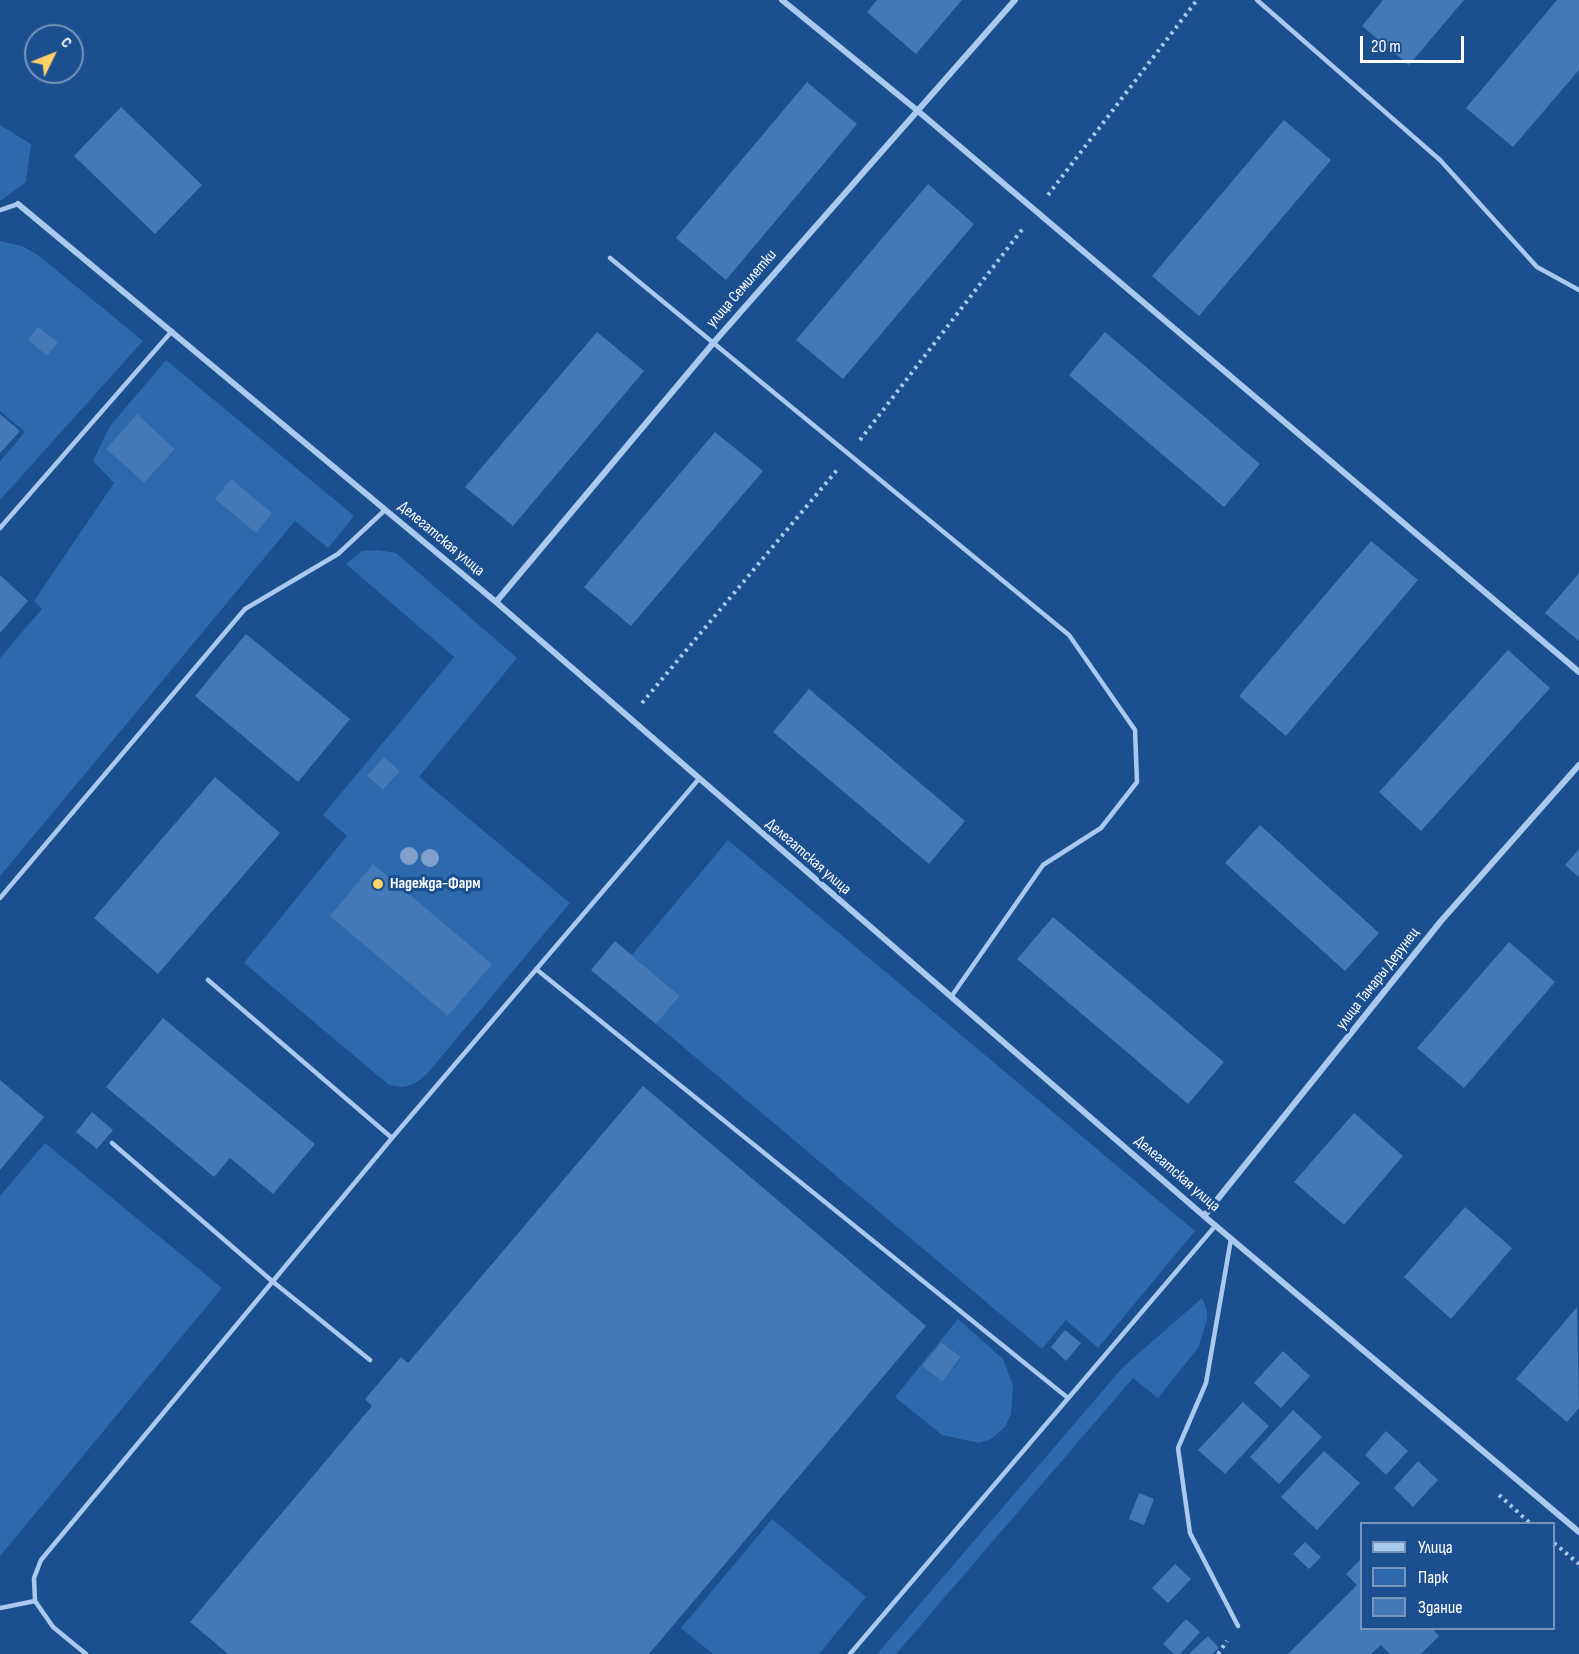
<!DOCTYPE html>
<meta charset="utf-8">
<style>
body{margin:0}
#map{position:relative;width:1579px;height:1654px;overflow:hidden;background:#1b4f8f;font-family:"Sofia Sans Condensed",sans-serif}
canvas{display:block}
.legend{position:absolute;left:1360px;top:1522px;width:195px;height:108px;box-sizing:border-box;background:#1b4f8f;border:2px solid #7695bc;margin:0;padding:8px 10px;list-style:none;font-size:18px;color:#fff}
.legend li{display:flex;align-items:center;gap:12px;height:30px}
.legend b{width:30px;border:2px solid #7695bc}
.north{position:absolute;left:24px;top:24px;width:60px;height:60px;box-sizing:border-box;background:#1b4f8f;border:2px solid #7695bc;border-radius:50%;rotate:47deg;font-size:16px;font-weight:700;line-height:24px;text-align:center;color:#fff}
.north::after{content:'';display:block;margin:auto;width:21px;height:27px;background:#ffd166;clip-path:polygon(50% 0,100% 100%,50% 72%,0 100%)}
.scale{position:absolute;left:1360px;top:36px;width:104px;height:27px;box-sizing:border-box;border:3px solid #fff;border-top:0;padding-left:8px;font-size:18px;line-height:21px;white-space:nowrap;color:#fff;-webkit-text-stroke:4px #1b4f8f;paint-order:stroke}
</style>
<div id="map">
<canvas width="1579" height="1654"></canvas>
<ul class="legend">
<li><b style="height:8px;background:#a9c9ee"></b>Улица</li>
<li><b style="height:16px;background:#2e69ad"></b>Парк</li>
<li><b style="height:16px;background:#4478b7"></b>Здание</li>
</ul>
<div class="north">С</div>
<div class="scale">20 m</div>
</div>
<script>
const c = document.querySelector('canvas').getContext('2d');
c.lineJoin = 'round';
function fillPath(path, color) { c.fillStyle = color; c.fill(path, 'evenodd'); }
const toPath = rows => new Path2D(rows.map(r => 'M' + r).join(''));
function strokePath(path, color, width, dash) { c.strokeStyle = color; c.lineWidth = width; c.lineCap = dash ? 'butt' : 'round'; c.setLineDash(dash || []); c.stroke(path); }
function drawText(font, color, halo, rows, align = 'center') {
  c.font = font + ' "Sofia Sans Condensed",sans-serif'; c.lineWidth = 6; c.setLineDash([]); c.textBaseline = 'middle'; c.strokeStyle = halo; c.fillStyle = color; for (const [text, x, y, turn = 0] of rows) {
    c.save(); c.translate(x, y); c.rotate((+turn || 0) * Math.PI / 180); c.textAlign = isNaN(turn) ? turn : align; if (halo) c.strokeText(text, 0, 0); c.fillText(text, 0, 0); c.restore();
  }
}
fillPath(toPath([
 [0,125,31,144,26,182,0,201],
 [0,241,22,246,38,255,143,341,0,500,0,461,25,432,0,411],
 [166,360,354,516,328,548,295,521,0,876,0,658,42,609,34,601,114,483,93,461,110,426],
 [137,415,175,449,144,483,106,449],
 [378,550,396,553,517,658,419,777,570,903,426,1075,414,1084,403,1087,389,1085,244,963,347,836,323,815,454,657,346,564,362,551],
 [384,757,400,771,383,790,368,776],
 [728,840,1195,1231,1098,1348,1066,1320,1042,1349,656,1024,680,996,632,955],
 [45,1143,222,1288,0,1556,0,1196],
 [1202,1298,1207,1311,1207,1320,1198,1348,1158,1398,1133,1378,896,1654,877,1654,1123,1367],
 [958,1319,1003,1359,1013,1386,1011,1414,1005,1427,991,1439,979,1443,942,1435,895,1397],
 [941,1342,961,1358,942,1382,922,1366],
 [772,1519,866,1597,819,1654,713,1654,681,1628]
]), '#2e69ad');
fillPath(toPath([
 [877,0,962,0,916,54,867,12],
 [1383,0,1464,0,1409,65,1362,26],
 [1557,0,1579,0,1579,70,1513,147,1466,108],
 [807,82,857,124,726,280,676,238],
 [121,107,202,185,155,234,74,156],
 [1284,120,1331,160,1199,316,1152,276],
 [928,184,974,224,843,379,796,340],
 [38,327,58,342,47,356,28,340],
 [597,332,644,371,513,526,465,487],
 [1105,332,1260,464,1224,507,1069,375],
 [0,414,20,431,0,453],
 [137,414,175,449,144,483,106,449],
 [715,432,763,471,631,626,584,587],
 [231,479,272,513,256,533,215,499],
 [1371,541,1418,580,1286,736,1239,696],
 [1579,573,1579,641,1545,613],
 [0,575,28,601,0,633],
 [246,634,350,719,298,782,195,696],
 [1508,650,1550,688,1421,831,1379,792],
 [809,689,965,821,929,864,773,732],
 [384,757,400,771,383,790,367,776],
 [215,777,280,833,158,974,94,918],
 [1260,825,1379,933,1345,971,1225,863],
 [1579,849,1579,877,1565,865],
 [373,864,492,964,448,1016,330,916],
 [1053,917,1224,1062,1188,1104,1017,959],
 [615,941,680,996,656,1024,591,970],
 [1509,942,1555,982,1464,1088,1417,1048],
 [163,1018,315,1144,273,1194,230,1158,214,1177,106,1087],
 [0,1080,44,1117,0,1170],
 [643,1086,926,1326,649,1654,228,1654,190,1622,372,1406,365,1399,401,1357,408,1363],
 [92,1112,113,1130,97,1149,76,1132],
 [1354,1113,1403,1156,1344,1225,1294,1182],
 [1465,1207,1512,1248,1451,1319,1404,1277],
 [1577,1307,1579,1408,1567,1422,1516,1379],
 [1065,1330,1081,1343,1066,1361,1051,1347],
 [941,1342,961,1357,942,1382,922,1366],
 [1283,1351,1310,1376,1281,1408,1254,1383],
 [1243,1402,1269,1426,1225,1474,1198,1450],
 [1293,1410,1322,1437,1279,1484,1250,1457],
 [1386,1431,1408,1451,1386,1475,1365,1455],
 [1324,1451,1360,1483,1317,1530,1281,1497],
 [1418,1461,1438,1480,1413,1507,1394,1488],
 [1139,1493,1154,1499,1144,1525,1129,1519],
 [1305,1542,1321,1557,1309,1569,1293,1554],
 [1362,1558,1362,1628,1432,1628,1439,1636,1421,1654,1390,1654,1381,1645,1371,1654,1288,1654,1357,1585,1346,1574],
 [1175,1564,1191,1579,1168,1603,1152,1588],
 [1186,1619,1200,1632,1180,1654,1174,1654,1163,1644],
 [1208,1636,1219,1648,1212,1654,1189,1654]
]), '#4478b7');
strokePath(toPath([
 [1048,195,1197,0],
 [860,440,1024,227],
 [642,703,837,470],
 [1499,1495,1531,1524],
 [1554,1543,1579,1564],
 [1218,1654,1227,1641]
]), '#a9c9ee', 4, [3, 4.5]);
strokePath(toPath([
 [1257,0,1440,160,1537,267,1579,290],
 [0,210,18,204],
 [610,258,1069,635,1135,730,1137,782,1101,828,1043,865,951,997],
 [0,528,172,331],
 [0,898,245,609,338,554,385,510],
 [536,969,1068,1398],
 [208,980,392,1138],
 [112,1143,272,1281,370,1360],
 [1231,1239,1206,1383,1178,1448,1190,1533,1238,1626],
 [0,1608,35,1601],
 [86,1654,53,1627,35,1601,34,1578,41,1560,392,1138,698,780],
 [850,1654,1216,1225]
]), '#a9c9ee', 4.5);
strokePath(toPath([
 [782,0,918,111,1579,672],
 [18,204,496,602,1204,1216,1579,1532],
 [496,602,715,341,1015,0],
 [1204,1216,1441,921,1579,765]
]), '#a9c9ee', 6);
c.fillStyle = '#7ea0ca';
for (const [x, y] of [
 [409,856],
 [430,858]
]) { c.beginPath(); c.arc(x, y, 9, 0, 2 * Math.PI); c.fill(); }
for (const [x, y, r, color] of [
 [378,884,6,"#ffd166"]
]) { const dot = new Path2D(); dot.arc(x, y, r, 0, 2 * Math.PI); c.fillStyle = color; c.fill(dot); strokePath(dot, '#1b4f8f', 2); }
drawText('16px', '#fff', '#1b4f8f', [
 ["улица Семилетки",742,289,-49],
 ["Делегатская улица",441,539,40],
 ["Делегатская улица",808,857,41],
 ["улица Тамары Дерунец",1378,979,-52],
 ["Делегатская улица",1177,1174,41]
]);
drawText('bold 16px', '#fff', '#1b4f8f', [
 ["Надежда-Фарм",390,884]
], 'left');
</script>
